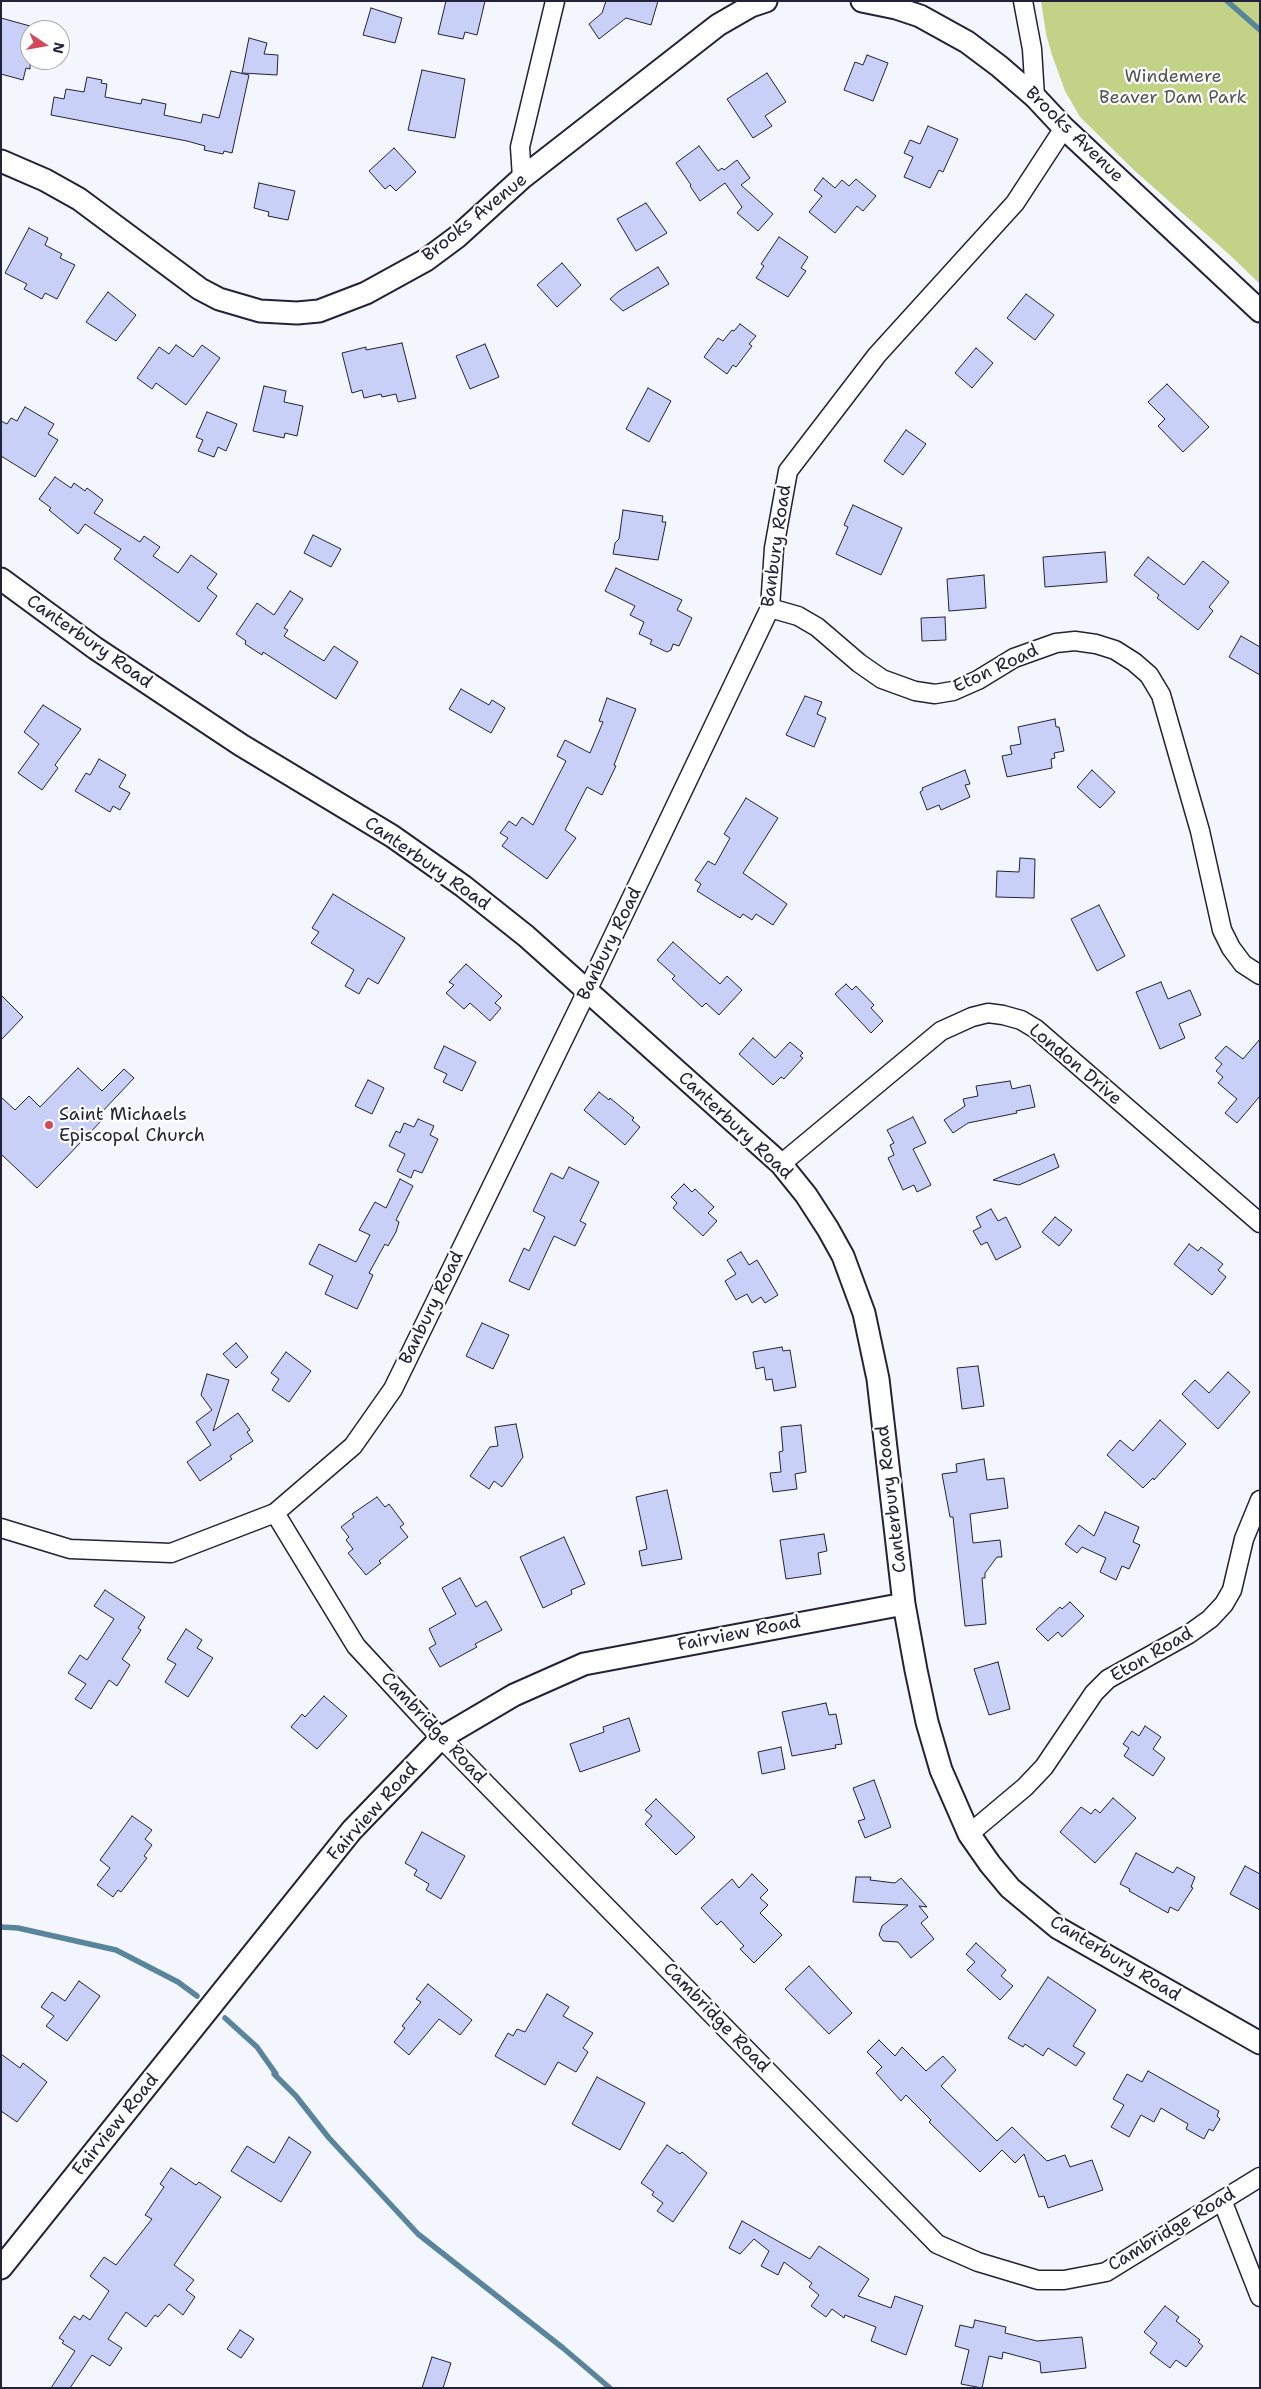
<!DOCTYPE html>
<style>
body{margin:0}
#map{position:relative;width:1261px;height:2389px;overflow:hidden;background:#f4f6fe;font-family:"Shantell Sans",sans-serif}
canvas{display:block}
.frame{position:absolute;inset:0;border:2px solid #22223b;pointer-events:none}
.north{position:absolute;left:20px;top:20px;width:50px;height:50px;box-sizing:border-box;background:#fff;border:1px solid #a7a7b1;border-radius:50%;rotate:102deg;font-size:14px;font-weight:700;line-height:20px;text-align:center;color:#22223b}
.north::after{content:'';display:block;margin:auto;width:18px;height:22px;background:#d1495b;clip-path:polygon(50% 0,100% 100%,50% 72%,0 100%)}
</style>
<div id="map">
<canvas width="1261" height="2389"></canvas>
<div class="frame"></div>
<div class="north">N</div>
</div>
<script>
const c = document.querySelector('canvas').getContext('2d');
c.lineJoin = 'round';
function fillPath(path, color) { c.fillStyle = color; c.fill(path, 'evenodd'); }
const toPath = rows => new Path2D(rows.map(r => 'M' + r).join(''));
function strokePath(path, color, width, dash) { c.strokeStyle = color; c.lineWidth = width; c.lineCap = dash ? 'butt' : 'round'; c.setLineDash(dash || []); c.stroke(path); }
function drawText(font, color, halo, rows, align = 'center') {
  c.font = font + ' "Shantell Sans",sans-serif'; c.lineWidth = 4.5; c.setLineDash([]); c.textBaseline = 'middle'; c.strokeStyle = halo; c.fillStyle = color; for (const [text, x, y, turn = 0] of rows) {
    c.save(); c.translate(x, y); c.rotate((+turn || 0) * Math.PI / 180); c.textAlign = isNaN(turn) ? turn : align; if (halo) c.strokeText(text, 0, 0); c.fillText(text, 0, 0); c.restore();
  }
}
fillPath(toPath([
 [1041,1,1260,1,1260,284,1232,257,1135,171,1080,117,1065,91,1052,55,1046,34]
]), '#c2d387');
strokePath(toPath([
 [1227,1,1260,30],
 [1,1927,18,1928,116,1950,178,1982,197,1996],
 [225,2018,257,2047,276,2074,274,2074,296,2096,329,2138,418,2234,563,2348,610,2388]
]), '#59859c', 5.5);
const building = toPath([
 [446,1,485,1,477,35,465,32,463,39,438,34,446,1],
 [606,1,658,1,651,25,626,18,599,39,589,24,602,13,606,1],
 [371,8,402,18,395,43,363,35,371,8],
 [1,18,30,26,30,69,26,68,23,80,1,74,1,18],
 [249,38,267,43,264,54,278,55,277,75,242,73,249,38],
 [867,55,888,63,873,101,844,90,855,62,863,65,867,55],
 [422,70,465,79,455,138,408,130,422,70],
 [231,71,249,75,232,153,224,151,223,154,204,150,205,146,187,141,51,115,54,97,64,99,66,89,84,92,87,77,102,80,101,83,107,84,105,97,141,104,142,99,166,104,164,115,201,123,203,114,219,118,231,71],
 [767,73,786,102,765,116,772,126,753,138,727,99,767,73],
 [928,126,958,139,943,172,939,170,930,188,904,177,913,157,904,153,910,140,920,144,928,126],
 [699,146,718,171,722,168,724,170,737,160,750,178,741,185,773,214,758,231,737,213,742,207,725,183,700,201,690,186,691,185,676,163,699,146],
 [394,148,416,172,396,191,390,185,385,189,369,171,394,148],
 [823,178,835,188,842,180,849,186,856,179,876,196,863,211,857,206,835,233,809,212,822,196,814,190,823,178],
 [259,183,295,191,288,220,268,216,269,212,254,208,259,183],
 [646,203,667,233,636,251,617,219,646,203],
 [29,228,48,238,45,245,62,254,60,258,75,265,57,299,45,293,42,299,24,289,27,284,5,273,29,228],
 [779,237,808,257,801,268,806,271,788,297,756,278,764,266,761,264,779,237],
 [562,263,581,285,557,307,537,285,562,263],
 [658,267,669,284,623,311,610,299,619,291,658,267],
 [108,292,136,315,116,341,86,322,108,292],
 [1026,294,1054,315,1035,340,1007,318,1026,294],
 [740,324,756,336,749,344,752,346,736,367,733,365,727,374,704,357,718,338,723,341,732,330,734,331,740,324],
 [402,343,416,398,398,402,396,394,382,397,381,394,364,398,362,390,352,393,342,353,366,347,366,350,402,343],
 [485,344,499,377,470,389,456,356,485,344],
 [176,345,193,357,202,345,220,358,186,405,156,383,152,389,137,378,159,347,169,354,176,345],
 [976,348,993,363,972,388,955,373,976,348],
 [1167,384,1209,427,1183,452,1158,426,1165,419,1148,402,1167,384],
 [264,386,286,391,284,402,303,406,297,436,285,433,284,438,253,431,264,386],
 [648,388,671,401,649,442,626,429,648,388],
 [25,407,54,424,48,434,58,440,35,477,1,456,1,421,7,424,11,418,17,421,25,407],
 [207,412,237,424,226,451,218,447,214,457,198,451,203,440,196,437,207,412],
 [906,430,926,444,903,475,884,461,906,430],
 [55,477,71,488,74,483,85,491,87,488,103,500,94,513,140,542,144,536,160,547,153,556,178,573,191,555,217,574,207,588,217,596,199,622,114,559,121,549,85,524,78,534,49,510,51,508,39,499,55,477],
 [853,505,902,528,881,575,836,554,848,527,844,525,853,505],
 [623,510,663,516,662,522,666,522,658,560,613,554,615,543,619,539,623,510],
 [313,535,341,549,331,567,304,553,313,535],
 [1105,552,1107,582,1045,587,1043,557,1105,552],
 [1148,557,1184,585,1203,561,1229,582,1209,607,1213,611,1198,630,1157,598,1159,595,1134,575,1148,557],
 [616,568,682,600,677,610,692,618,679,646,673,644,671,650,667,652,650,644,652,640,639,634,644,622,630,615,635,606,605,591,616,568],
 [984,575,986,608,949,611,947,579,984,575],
 [290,591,303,599,284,628,288,630,284,636,324,661,334,646,358,662,336,699,263,652,262,655,245,644,246,641,236,634,257,603,274,615,290,591],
 [945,617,946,640,922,641,921,618,945,617],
 [1241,636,1260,647,1260,675,1229,657,1241,636],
 [461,689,489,705,492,700,505,708,491,733,449,709,461,689],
 [805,696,822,702,817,714,826,718,814,747,786,735,805,696],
 [607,698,636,709,614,765,616,766,602,795,587,787,565,830,576,838,547,879,502,846,508,838,500,833,509,821,516,826,522,817,533,825,566,761,557,756,565,740,590,753,603,722,599,721,607,698],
 [43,705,81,729,55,765,58,768,42,790,18,773,39,744,24,732,43,705],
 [1055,719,1056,727,1059,727,1064,751,1054,753,1055,758,1051,759,1052,768,1007,777,1002,756,1012,754,1010,746,1021,744,1018,727,1055,719],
 [99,759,126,775,119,787,130,793,120,810,113,806,110,812,75,791,86,773,90,775,99,759],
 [965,770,970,784,965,785,970,797,941,810,939,805,927,810,920,792,923,790,922,788,965,770],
 [1092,770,1115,792,1100,808,1077,787,1092,770],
 [746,798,778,818,743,873,787,904,773,925,756,914,752,920,743,914,740,918,697,891,701,884,695,880,708,861,715,865,730,838,724,834,746,798],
 [1020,858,1035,859,1034,898,996,897,997,871,1019,872,1020,858],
 [333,894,405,938,378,984,368,978,359,994,345,986,354,970,311,943,319,932,312,928,333,894],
 [1099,905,1125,956,1097,971,1071,919,1099,905],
 [673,942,720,984,727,976,742,990,719,1015,706,1003,702,1007,672,979,675,976,657,960,673,942],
 [466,964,502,996,495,1003,501,1008,490,1021,470,1003,464,1009,446,993,454,985,449,982,466,964],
 [1161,982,1168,999,1190,990,1201,1015,1179,1024,1185,1038,1160,1049,1136,992,1161,982],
 [846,984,852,990,856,986,874,1005,871,1008,883,1021,871,1033,835,994,846,984],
 [1,995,23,1017,1,1040,1,995],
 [753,1038,775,1058,790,1042,803,1053,800,1056,803,1058,784,1079,781,1077,773,1085,739,1054,753,1038],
 [1260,1039,1260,1096,1237,1123,1225,1113,1237,1099,1218,1083,1223,1077,1216,1071,1222,1064,1215,1058,1226,1046,1243,1059,1260,1039],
 [444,1046,476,1062,462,1091,443,1082,447,1074,434,1068,444,1046],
 [78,1068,102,1091,124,1069,134,1078,100,1114,104,1118,37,1188,1,1154,1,1097,15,1110,29,1096,40,1107,78,1068],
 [368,1080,384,1088,372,1114,355,1106,368,1080],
 [1010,1081,1012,1089,1030,1085,1035,1107,1016,1111,1017,1113,968,1123,953,1133,944,1120,965,1106,963,1099,978,1096,976,1086,1010,1081],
 [599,1092,609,1100,610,1098,634,1118,632,1120,640,1127,625,1145,584,1110,599,1092],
 [913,1117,926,1143,913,1149,931,1185,917,1192,914,1185,903,1190,888,1158,894,1155,890,1145,894,1143,887,1130,913,1117],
 [418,1119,434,1126,430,1135,438,1139,422,1173,414,1170,411,1178,397,1171,405,1154,389,1146,396,1131,400,1133,404,1123,414,1127,418,1119],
 [1054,1154,1059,1167,1019,1185,993,1180,1054,1154],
 [569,1167,599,1182,580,1221,586,1224,575,1246,554,1236,529,1290,509,1281,524,1248,529,1251,545,1217,533,1211,551,1173,563,1179,569,1167],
 [400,1179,413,1186,396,1220,399,1222,396,1232,388,1246,385,1244,369,1273,373,1275,357,1309,325,1294,333,1276,309,1264,319,1244,356,1262,370,1235,359,1230,375,1202,386,1208,400,1179],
 [684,1184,692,1192,695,1189,714,1207,708,1213,717,1221,703,1236,673,1208,677,1203,671,1197,684,1184],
 [991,1209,998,1221,1006,1217,1021,1247,996,1260,987,1242,981,1245,973,1231,981,1227,976,1217,991,1209],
 [1055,1217,1072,1230,1059,1246,1042,1232,1055,1217],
 [1189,1244,1198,1251,1201,1247,1223,1264,1218,1270,1226,1277,1212,1295,1174,1264,1189,1244],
 [741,1252,749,1265,757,1260,778,1295,765,1303,761,1297,752,1303,747,1294,736,1300,725,1281,736,1274,727,1260,741,1252],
 [482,1323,509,1335,493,1369,466,1356,482,1323],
 [236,1343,248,1357,236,1368,223,1354,236,1343],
 [782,1347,783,1351,790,1350,796,1387,774,1391,772,1379,766,1380,764,1367,756,1369,753,1352,782,1347],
 [286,1352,311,1371,289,1402,272,1390,279,1379,271,1373,286,1352],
 [978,1366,984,1406,962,1409,957,1368,978,1366],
 [1228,1372,1250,1392,1218,1429,1182,1394,1195,1380,1209,1393,1228,1372],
 [207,1374,229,1380,213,1431,238,1413,250,1430,247,1432,253,1441,230,1456,232,1459,200,1481,187,1462,211,1445,196,1422,212,1410,201,1395,207,1374],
 [1160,1420,1186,1444,1154,1480,1153,1478,1143,1488,1107,1455,1120,1440,1133,1451,1160,1420],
 [516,1424,523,1457,502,1487,494,1481,489,1489,470,1476,490,1447,498,1446,495,1427,516,1424],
 [801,1425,806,1472,795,1474,797,1489,773,1492,770,1473,781,1472,779,1452,783,1451,781,1427,801,1425],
 [984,1459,987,1480,1004,1478,1008,1508,970,1514,973,1543,1000,1540,1002,1557,997,1557,985,1573,985,1578,982,1578,986,1624,965,1626,953,1517,950,1517,942,1474,957,1472,956,1464,984,1459],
 [667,1490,682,1559,642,1566,639,1551,647,1549,636,1497,667,1490],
 [377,1497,385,1507,389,1504,404,1524,400,1527,408,1537,379,1561,381,1563,366,1575,348,1553,353,1549,346,1540,349,1537,341,1527,354,1517,352,1514,377,1497],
 [1105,1512,1139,1527,1133,1542,1140,1545,1129,1569,1122,1566,1116,1580,1100,1572,1106,1558,1082,1547,1077,1553,1065,1544,1079,1525,1094,1536,1105,1512],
 [824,1534,827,1551,818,1553,821,1574,786,1579,780,1540,824,1534],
 [564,1537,585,1584,571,1590,572,1594,543,1608,520,1557,564,1537],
 [460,1578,476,1607,486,1601,502,1630,475,1644,477,1647,440,1667,429,1648,436,1644,429,1629,456,1614,442,1588,460,1578],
 [105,1590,145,1617,138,1628,141,1630,122,1659,130,1665,117,1686,109,1680,91,1709,75,1699,86,1684,68,1673,80,1655,87,1660,114,1619,94,1606,105,1590],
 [1070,1602,1084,1616,1062,1637,1058,1632,1048,1641,1036,1629,1060,1607,1062,1609,1070,1602],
 [186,1629,202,1640,197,1648,213,1658,188,1697,165,1682,176,1664,167,1659,186,1629],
 [998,1662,1010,1709,989,1715,974,1669,998,1662],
 [324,1696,347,1716,317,1749,291,1727,302,1714,305,1717,324,1696],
 [826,1703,829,1715,836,1714,842,1744,835,1745,836,1748,792,1756,782,1712,826,1703],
 [629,1718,640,1751,580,1772,570,1744,604,1732,603,1727,629,1718],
 [1145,1726,1161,1737,1153,1749,1165,1758,1153,1776,1124,1756,1129,1748,1123,1744,1132,1731,1139,1736,1145,1726],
 [781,1747,785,1769,762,1774,758,1752,781,1747],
 [874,1780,891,1827,865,1838,858,1821,865,1819,853,1788,874,1780],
 [1113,1798,1136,1818,1095,1863,1060,1832,1081,1807,1091,1814,1095,1809,1100,1813,1113,1798],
 [656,1799,695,1837,676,1855,645,1824,652,1816,645,1810,656,1799],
 [132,1816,152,1830,145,1839,152,1845,144,1856,147,1858,121,1892,118,1890,113,1897,97,1885,110,1868,100,1860,132,1816],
 [422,1832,465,1856,441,1899,426,1890,429,1884,414,1875,417,1870,405,1863,422,1832],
 [1136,1853,1173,1873,1177,1867,1195,1877,1191,1887,1193,1888,1178,1911,1170,1907,1168,1913,1129,1891,1130,1889,1120,1884,1136,1853],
 [1245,1866,1260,1874,1260,1910,1230,1894,1245,1866],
 [752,1874,768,1890,760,1898,768,1905,760,1913,782,1935,754,1963,740,1949,744,1946,721,1921,717,1925,701,1908,732,1879,739,1888,752,1874],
 [856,1877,871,1877,870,1880,895,1883,901,1878,927,1907,919,1906,928,1917,921,1923,934,1939,911,1958,898,1942,883,1941,879,1935,882,1926,908,1905,853,1902,856,1877],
 [976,1943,1006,1970,1001,1976,1013,1986,1000,2000,967,1970,975,1962,966,1954,976,1943],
 [809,1966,852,2013,829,2034,785,1989,809,1966],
 [1048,1977,1096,2010,1073,2046,1085,2053,1076,2066,1048,2048,1043,2056,1025,2044,1023,2047,1008,2038,1048,1977],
 [79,1981,100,1996,67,2041,46,2026,54,2016,41,2007,52,1992,65,2001,79,1981],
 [428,1984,472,2020,460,2035,439,2019,409,2055,394,2042,405,2028,402,2026,421,2002,416,1999,428,1984],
 [547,1994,569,2007,563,2016,593,2033,583,2048,588,2052,576,2072,558,2062,545,2085,495,2056,508,2033,513,2036,517,2029,525,2032,547,1994],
 [879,2040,895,2056,902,2047,926,2071,943,2056,956,2070,941,2086,997,2141,1012,2127,1047,2161,1065,2155,1070,2167,1092,2160,1103,2190,1048,2208,1044,2196,1039,2197,1024,2154,1015,2163,1002,2150,980,2172,929,2122,931,2120,906,2095,901,2101,876,2073,882,2067,867,2052,879,2040],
 [1,2054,20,2068,23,2063,47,2082,17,2122,1,2111,1,2054],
 [1148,2071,1219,2111,1217,2116,1220,2119,1213,2131,1209,2129,1204,2139,1186,2129,1188,2124,1161,2108,1154,2122,1141,2115,1129,2137,1111,2127,1124,2105,1113,2099,1127,2074,1142,2082,1148,2071],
 [597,2077,645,2103,620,2150,572,2124,597,2077],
 [289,2137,311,2152,281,2202,231,2171,247,2146,274,2163,289,2137],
 [667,2145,680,2154,682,2152,707,2173,673,2222,657,2211,663,2203,652,2195,654,2192,641,2183,667,2145],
 [171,2168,196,2185,199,2182,221,2197,174,2265,194,2280,186,2290,195,2297,183,2315,169,2304,158,2317,155,2315,146,2327,126,2312,108,2339,122,2348,110,2366,92,2355,70,2388,51,2388,75,2351,62,2343,64,2341,59,2338,74,2316,80,2320,83,2315,90,2320,109,2291,90,2276,104,2257,116,2265,152,2219,145,2215,164,2187,160,2184,171,2168],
 [742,2221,810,2259,819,2246,869,2279,858,2296,891,2308,895,2296,923,2306,906,2355,871,2341,876,2327,845,2315,844,2318,832,2309,826,2317,811,2306,819,2295,809,2287,812,2283,784,2262,778,2275,761,2266,769,2251,754,2239,740,2254,729,2248,742,2221],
 [1165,2306,1179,2317,1176,2321,1200,2340,1198,2342,1203,2346,1186,2367,1176,2360,1170,2368,1150,2353,1157,2343,1144,2332,1165,2306],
 [975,2320,1006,2327,1005,2333,1037,2341,1082,2337,1086,2368,1041,2373,1040,2362,1003,2352,1002,2359,989,2356,982,2388,961,2384,969,2350,955,2346,960,2325,973,2328,975,2320],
 [240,2330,254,2339,241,2358,227,2349,240,2330],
 [432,2357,451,2363,443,2388,422,2388,432,2357]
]);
fillPath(building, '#c9d0f8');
strokePath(building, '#22223b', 1);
const minor = toPath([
 [1023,1,1032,49,1035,97],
 [522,178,520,147,555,1],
 [770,608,798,616,817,627,859,663,882,679,915,691,935,694,953,691,978,680,1014,658,1056,643,1075,641,1096,644,1115,650,1134,662,1149,675,1161,695,1200,831,1222,930,1231,948,1243,964,1260,975],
 [781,1164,941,1031,972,1017,988,1013,1003,1015,1021,1020,1036,1029,1260,1223],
 [275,1513,356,1646,441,1738,937,2244,978,2262,1038,2280,1064,2280,1106,2272,1260,2177],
 [1,1528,70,1549,171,1553,275,1513,353,1446,393,1389,587,991,770,608,774,548,788,471,877,355,1015,203,1064,128],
 [969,1834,1025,1787,1044,1767,1094,1693,1108,1679,1189,1634,1210,1619,1224,1604,1232,1590,1244,1539,1260,1500],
 [1222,2200,1260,2297]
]);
const tertiary = toPath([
 [862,1,896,8,920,16,967,42,999,66,1035,97,1064,128,1260,311],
 [1,161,45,180,79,199,200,289,219,299,260,311,297,313,319,311,366,293,426,260,457,237,522,178,718,25,751,6,766,1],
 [1,579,95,648,241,745,392,836,463,886,526,936,781,1164,806,1195,828,1229,843,1256,864,1313,878,1379,904,1604,916,1670,927,1722,941,1770,969,1834,990,1864,1010,1888,1058,1928,1260,2043],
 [1,2268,352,1830,441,1738,514,1695,584,1664,904,1604]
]);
strokePath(minor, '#22223b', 21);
strokePath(tertiary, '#22223b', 25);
strokePath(minor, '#fff', 18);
strokePath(tertiary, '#fff', 21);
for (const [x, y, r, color] of [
 [49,1125,5,"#d1495b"]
]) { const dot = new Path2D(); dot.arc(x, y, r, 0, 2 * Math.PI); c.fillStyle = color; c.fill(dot); strokePath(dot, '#fff', 2); }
drawText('18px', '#525752', '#fff', [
 ["Windemere",1173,77],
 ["Beaver Dam Park",1173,98]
]);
drawText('18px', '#22223b', '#fff', [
 ["Brooks Avenue",1074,135,44],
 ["Brooks Avenue",475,218,-39],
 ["Banbury Road",777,546,-82],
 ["Canterbury Road",89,642,35],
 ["Eton Road",996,669,-25],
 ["Canterbury Road",427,864,35],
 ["Banbury Road",610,944,-64],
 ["London Drive",1075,1065,40],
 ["Canterbury Road",735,1126,43],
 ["Banbury Road",432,1308,-64],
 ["Canterbury Road",892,1499,-97],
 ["Fairview Road",739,1634,-11],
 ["Eton Road",1152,1655,-30],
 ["Cambridge Road",433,1728,47],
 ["Fairview Road",373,1812,-48],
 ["Canterbury Road",1115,1959,31],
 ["Cambridge Road",716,2018,46],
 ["Fairview Road",116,2125,-51],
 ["Cambridge Road",1172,2230,-31]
]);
drawText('18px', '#22223b', '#fff', [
 ["Saint Michaels",59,1115],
 ["Episcopal Church",59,1136]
], 'left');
</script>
